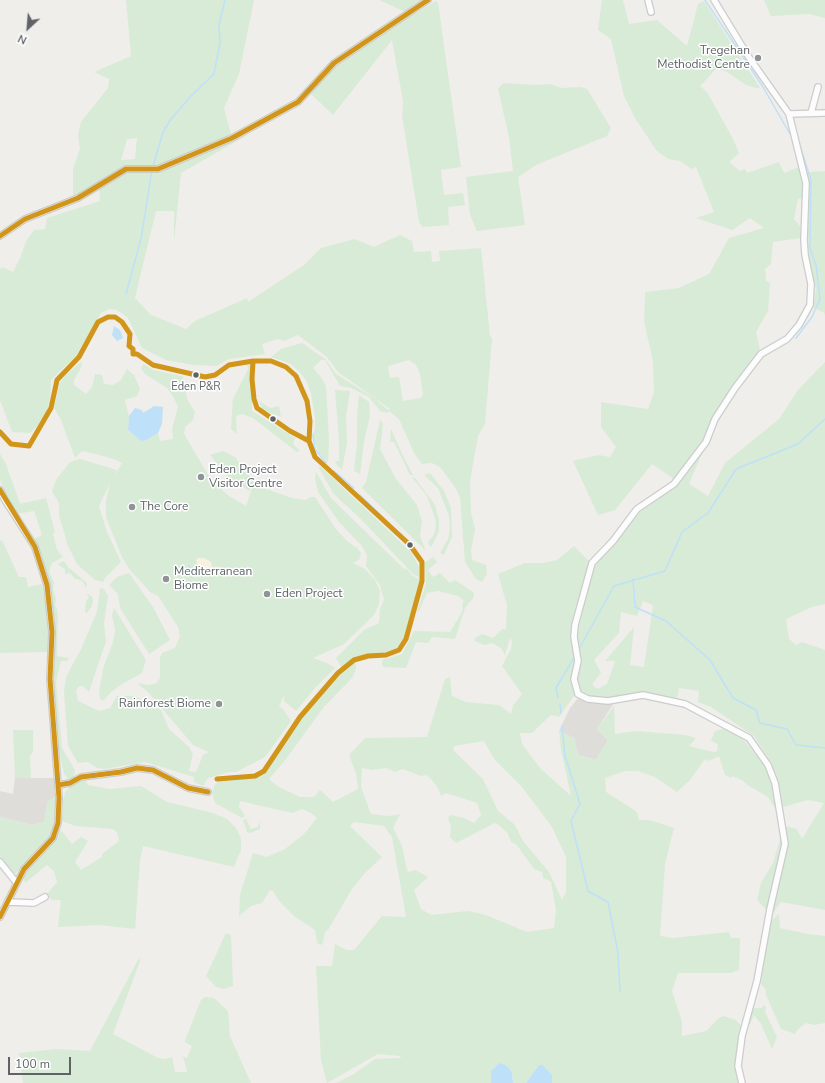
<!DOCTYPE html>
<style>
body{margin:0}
#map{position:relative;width:825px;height:1083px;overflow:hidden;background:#efeeea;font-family:"Nunito Sans",sans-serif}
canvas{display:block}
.north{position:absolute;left:8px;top:8px;width:40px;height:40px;-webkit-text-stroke:3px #fff;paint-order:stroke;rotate:206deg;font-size:11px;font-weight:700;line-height:16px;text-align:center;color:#5f6368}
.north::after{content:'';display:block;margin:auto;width:14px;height:18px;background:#5f6368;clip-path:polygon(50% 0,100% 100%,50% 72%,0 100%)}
.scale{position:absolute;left:8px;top:1057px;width:63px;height:18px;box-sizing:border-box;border:2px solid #5f6368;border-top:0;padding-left:5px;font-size:12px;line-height:14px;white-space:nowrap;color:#5f6368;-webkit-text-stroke:3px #fff;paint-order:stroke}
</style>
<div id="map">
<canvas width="825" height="1083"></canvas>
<div class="north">N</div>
<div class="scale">100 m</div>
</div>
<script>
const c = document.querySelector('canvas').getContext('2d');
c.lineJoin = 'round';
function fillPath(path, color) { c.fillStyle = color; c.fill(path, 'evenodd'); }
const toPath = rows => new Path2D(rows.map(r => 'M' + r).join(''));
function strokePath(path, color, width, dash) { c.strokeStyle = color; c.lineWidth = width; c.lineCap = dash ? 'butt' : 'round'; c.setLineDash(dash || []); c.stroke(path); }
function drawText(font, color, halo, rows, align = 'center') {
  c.font = font + ' "Nunito Sans",sans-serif'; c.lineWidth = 3; c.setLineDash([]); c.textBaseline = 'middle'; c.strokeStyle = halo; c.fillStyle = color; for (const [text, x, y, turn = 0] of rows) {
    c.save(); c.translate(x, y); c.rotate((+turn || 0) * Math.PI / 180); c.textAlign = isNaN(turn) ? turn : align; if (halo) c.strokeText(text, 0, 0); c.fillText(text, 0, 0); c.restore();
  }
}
fillPath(toPath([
 [579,697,588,701,614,703,597,729,608,740,596,760,578,755,574,738,559,731,570,708],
 [15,778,54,778,55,797,48,801,44,822,32,825,0,817,0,791,13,794]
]), '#dfddda');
fillPath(toPath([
 [126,0,254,0,239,74,224,108,232,138,172,165,249,134,181,173,174,241,174,211,156,211,135,298,151,315,186,329,195,321,247,298,248,302,304,265,321,248,355,239,374,247,400,235,412,241,414,252,431,251,432,262,440,261,439,251,481,248,490,336,492,339,485,424,478,436,470,481,471,513,475,529,471,550,472,560,486,565,487,574,482,582,476,579,465,562,460,497,454,486,440,467,432,463,422,464,414,453,399,419,389,411,387,413,380,411,369,397,351,388,340,386,325,360,321,360,313,368,321,377,326,386,329,441,328,463,319,453,312,435,315,430,315,418,311,393,306,380,298,370,289,363,271,357,281,349,302,343,325,359,336,374,374,398,388,410,390,409,338,372,327,357,298,335,284,341,278,339,262,344,265,354,229,359,216,366,193,365,166,360,142,348,128,318,117,310,109,309,101,313,76,356,51,380,50,398,47,410,38,425,30,433,12,432,0,400,0,269,2,267,13,272,21,256,26,241,34,230,45,229,47,218,100,201,99,185,73,196,73,169,80,149,78,135,81,122,108,88,109,79,94,72,131,56],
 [137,138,135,159,121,160,127,139],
 [409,360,416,365,420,374,423,395,420,398,403,401,399,377,390,378,388,366],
 [379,0,423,0,420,2,418,1,405,12],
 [602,0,623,0,629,24,657,20,687,46,698,4,704,1,760,88,756,88,746,85,727,72,717,68,700,86,707,92,733,139,739,153,729,162,740,171,745,169,747,173,779,162,784,173,799,167,803,184,803,199,798,199,794,219,800,226,801,238,773,242,771,264,765,269,766,281,770,283,768,311,756,332,760,350,711,420,704,441,674,479,652,464,615,510,598,515,573,461,598,455,610,457,616,447,601,427,601,402,648,409,654,392,653,362,644,321,645,292,679,288,709,274,729,238,764,228,750,218,732,230,696,218,714,212,696,167,692,169,680,161,668,159,657,151,635,118,624,96,611,39,598,30],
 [764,0,825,0,825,18,809,14,771,16],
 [436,1,438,2,461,167,441,170,444,195,463,193,465,205,448,207,449,225,423,227,419,222,402,115,403,101,392,40,333,115,310,93,335,64,391,28],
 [503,83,535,85,550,84,561,88,581,87,587,89,611,128,607,136,536,165,518,177,525,225,477,231,470,215,466,177,513,171,509,137,498,89],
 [825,171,825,315,824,313,813,307,816,290,807,251,809,192,807,172],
 [82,361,81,368,74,380,74,385,86,394,92,387,95,374,102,375,104,384,113,385,121,380,127,369,134,375,140,389,137,396,125,400,129,416,128,430,141,441,147,440,158,433,160,441,173,439,172,429,178,407,174,398,167,388,145,374,141,368,144,364,153,370,182,376,188,385,186,391,187,399,195,412,193,420,185,427,184,434,211,480,229,496,246,506,254,482,266,489,292,498,306,500,310,497,315,497,336,529,347,541,357,548,361,553,359,560,353,563,365,569,375,580,380,591,379,604,374,615,344,644,313,658,329,664,335,668,314,689,296,711,284,701,284,695,279,706,283,709,291,721,265,757,236,772,229,772,208,778,203,786,194,782,194,777,145,762,105,769,97,768,88,762,78,763,68,746,64,691,66,677,81,649,97,612,100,588,104,589,108,596,104,623,106,641,89,692,83,686,79,686,76,691,78,701,99,711,110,708,117,696,135,696,161,710,169,729,189,747,193,754,189,771,196,772,203,755,209,752,193,745,149,693,137,683,149,685,157,683,160,678,160,658,162,653,175,648,180,636,178,627,158,596,150,592,144,585,130,570,122,557,106,517,106,501,110,483,99,506,107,532,121,562,105,578,103,582,95,580,77,564,68,546,59,515,59,503,52,491,56,480,70,462,80,459,117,470,113,478,122,463,116,460,96,454,82,451,75,458,61,420,54,408,59,384,63,378],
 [825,362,825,604,812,607,786,619,789,639,796,645,802,642,825,650,825,910,781,902,771,916,781,879,785,826,797,829,802,839,824,803,808,800,783,807,779,783,771,762,754,736,711,707,698,702,699,691,679,688,677,698,642,692,608,699,593,698,579,693,578,690,559,717,551,715,532,733,520,733,522,744,540,768,571,796,561,750,559,731,574,738,578,755,596,760,608,740,597,729,614,706,615,734,636,731,686,735,696,738,689,746,714,752,717,751,718,744,711,741,715,731,724,729,741,737,766,767,772,785,776,809,768,797,749,786,742,780,732,776,731,778,725,775,719,756,709,761,705,759,690,780,677,792,655,777,638,771,625,771,605,778,606,792,637,812,639,820,650,820,674,828,665,864,660,936,673,938,729,932,731,938,740,938,739,970,731,973,678,973,672,991,682,1022,682,1036,706,1031,719,1018,724,1016,736,1020,742,1027,737,1066,739,1083,552,1083,552,1075,543,1065,539,1065,526,1083,513,1083,512,1073,491,1071,491,1083,336,1083,354,1074,375,1059,400,1058,401,1056,378,1054,327,1083,321,1060,316,966,332,966,335,944,347,950,354,950,382,916,406,917,392,837,384,826,354,822,350,826,382,857,364,874,352,889,328,930,325,932,323,943,321,945,317,943,315,930,294,916,280,902,273,891,270,890,262,903,251,906,239,916,240,895,253,853,267,857,285,849,304,834,317,818,311,813,302,809,292,813,240,801,239,807,245,816,242,818,215,803,212,793,214,786,217,783,217,779,255,776,264,771,300,717,338,673,341,667,336,658,364,630,379,623,380,608,384,600,380,585,366,566,367,555,362,546,339,522,318,492,315,478,316,472,331,498,405,570,406,568,412,575,422,581,403,645,394,653,386,655,368,656,355,661,356,669,352,678,323,708,286,759,269,779,277,786,300,797,314,797,320,790,333,802,358,789,356,773,349,755,365,738,427,737,445,679,450,677,452,696,466,702,499,705,511,714,513,706,522,694,502,666,511,649,512,641,510,638,505,655,501,648,492,643,484,645,475,641,475,638,482,634,493,638,502,629,506,629,507,605,498,574,525,563,543,563,557,560,574,546,589,561,591,570,641,511,677,486,703,451,689,484,708,496,725,463,779,419,798,390],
 [643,601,653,605,644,667,630,665,634,627,605,661,615,661,607,684,597,689,592,684,601,673,594,660,619,633,621,612,637,616],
 [484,741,494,759,522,787,552,827,566,857,566,892,562,900,549,872,523,841,515,825,498,811,483,779,453,750,454,746],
 [362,768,372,770,386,768,395,772,403,769,421,776,426,775,431,779,438,788,441,796,446,793,477,803,481,815,474,823,464,818,450,815,448,818,451,827,450,837,456,843,495,823,500,826,508,834,511,842,516,844,534,869,542,872,543,878,551,882,556,910,554,928,527,932,486,915,468,911,431,915,421,909,414,890,428,877,415,870,409,872,407,870,402,846,393,828,400,814,389,816,371,814,361,787],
 [247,365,251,365,252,411,295,438,293,444,300,451,297,452,253,418,242,414,236,416,237,434,231,429,233,399,248,369],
 [335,390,350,391,346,417,347,443,342,470,336,464,335,461,339,461,339,441],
 [359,395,369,402,370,416,364,441,360,474,354,471,357,444,357,417],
 [259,401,270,408,279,406,281,417,263,410],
 [380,420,383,423,380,449,396,479,417,505,422,521,420,536,426,551,362,488,366,482],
 [391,429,404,458,413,475,410,475,394,442,390,442],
 [223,451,235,457,254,482,249,491,237,482,233,483,210,455],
 [0,454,6,464,20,504,46,498,55,532,53,534,57,550,62,556,63,557,52,563,49,572,54,582,53,590,56,598,55,606,57,609,58,618,57,656,69,658,67,661,61,661,56,682,62,748,75,770,74,776,69,780,64,774,59,751,53,674,55,633,50,584,47,572,32,540,42,535,34,511,16,514,4,492,0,479],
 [320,466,411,552,419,567,419,577,413,574,359,517,341,501,333,493,319,468],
 [430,473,444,491,451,508,452,537,444,555,440,553,448,539,450,530,449,516,438,488,424,475],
 [412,477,415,478,435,505,439,520,439,531,433,544,430,547,428,542,434,535,436,526,435,518,427,496],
 [2,540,19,577,26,577,28,587,42,584,48,616,48,652,0,653,0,541],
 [433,557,437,562,428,570,433,577,440,573,450,583,455,580,473,592,474,597,465,608,455,639,432,637,428,643,416,642,406,668,384,667,382,665,382,660,402,654,414,631,450,632,463,610,462,605,464,601,458,596,438,591,427,593,419,611,417,612,426,584,425,563],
 [64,561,68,567,87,583,86,588,83,582,78,579,75,579,70,573,65,574,65,569,57,564],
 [129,573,153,607,170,640,149,654,120,608,118,594,109,585,117,577],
 [87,594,92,596,93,600,92,606,87,613,85,612,86,601,89,597],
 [114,608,146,660,142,673,122,684,111,692,103,701,100,699,99,692,103,669,113,642,115,630,112,615],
 [13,730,33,730,33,752,30,756,31,778,15,778],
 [85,779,88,785,109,789,141,786,167,802,213,813,227,819,236,828,241,838,241,850,234,867,143,846,140,860,135,929,99,925,58,927,61,900,52,900,47,894,57,882,54,871,47,865,25,883,23,877,25,871,56,839,61,830,72,844,81,837,88,841,75,862,81,870,102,857,102,854,119,841,117,832,112,829,75,826,62,821,63,800,65,792,69,789,69,787],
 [55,797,55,822,50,837,15,874,0,857,0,817,32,825,44,822,48,801],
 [258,813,246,819,251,829,258,827,260,821,260,829,250,833,247,832,243,820],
 [781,836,783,844,768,912,757,900,761,883,773,863],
 [779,914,780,928,808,934,825,936,825,1023,814,1025,806,1023,798,1029,795,1034,781,1029,766,995,766,990,761,984,770,922],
 [226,933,231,935,233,986,224,989,216,987,206,976],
 [139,958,140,961,113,1034,158,1058,165,1059,172,1057,175,1072,187,1072,183,1056,187,1058,192,1046,185,1042,185,1040,201,1000,205,997,214,998,228,1011,230,1036,251,1083,23,1083,19,1053,57,1049,90,1051],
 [764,1005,766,1007,765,1012,777,1037,772,1049,761,1024,754,1015,750,1024,748,1025,751,1010,754,1008,762,1008]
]), '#d8ebd6');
fillPath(toPath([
 [198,558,204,558,211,562,212,568,210,574,198,566,196,560]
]), '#f6f1e1');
fillPath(toPath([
 [114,326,120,330,122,335,123,338,117,341,112,335],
 [154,406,163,407,162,424,158,433,147,440,141,441,128,430,129,416,135,408,142,410,143,413],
 [500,1063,505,1065,509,1068,512,1073,513,1083,491,1083,491,1071],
 [539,1065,543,1065,552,1075,552,1083,526,1083]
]), '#bfe0f9');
strokePath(toPath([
 [705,0,763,87,790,134],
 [153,167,163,132,171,119,191,96,214,74,220,43,219,25,225,0],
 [126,294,141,239,152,170],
 [796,338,812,317,820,299,816,265,810,248,811,180,800,146],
 [313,435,315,449,326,463],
 [334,471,354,488],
 [360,495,393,527],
 [189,566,191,571],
 [633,579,635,607,666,621,710,660,733,698,756,710,760,723,787,729,796,745,825,748],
 [578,651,614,586,665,571,682,532,708,513,736,469,798,444,825,419],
 [558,698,556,688,575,656],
 [560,704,561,713],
 [562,726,565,756,580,804,571,821,588,891,608,902,618,953,620,991]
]), '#bfe0f9', 1.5);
const minor = toPath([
 [648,0,651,12],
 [714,0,748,56,789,114,806,183,804,240,805,255,811,284,810,305,799,325,787,339,761,354,735,388,715,419,706,442,674,484,637,509,613,541,592,563,575,625,574,637,578,661,574,679,578,694,588,699,608,701,643,695,685,704,749,738,768,765,775,783,785,844,770,909,757,981,742,1036,738,1066,742,1083],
 [811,113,818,87],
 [789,114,825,113],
 [0,236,25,219,78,198,126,169,158,169,232,138,298,102,334,63,428,0],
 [0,490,5,500,35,547,47,585,52,632,50,679,59,798,58,823,53,838,24,869,0,917],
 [58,785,70,783,81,777,121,772,137,768,153,770,188,788,208,792],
 [0,862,16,882],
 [9,902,34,903,45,897]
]);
strokePath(minor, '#cbcccc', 8);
strokePath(minor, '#fdfcfc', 5.5);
strokePath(toPath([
 [0,236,25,219,78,198,126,169,158,169,232,138,298,102,334,63,428,0],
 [133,354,137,354,153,365,205,377,215,375,229,365,253,361,271,361,286,367,296,376,307,401,310,421,309,441,315,457,410,545,422,562,422,581,406,639,399,650,386,655,368,656,354,660,338,673,300,717,264,771,255,776,217,779],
 [253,361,252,379,254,399,257,408,290,431,309,441],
 [0,432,11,444,29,446],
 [29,446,51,408,57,380,79,357,98,322,108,317,115,317,122,322,130,334,129,346,133,349,133,354],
 [0,490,35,547,47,585,52,632,50,679,59,798,58,823,53,838,24,869,0,917],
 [58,785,70,783,81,777,121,772,137,768,153,770,188,788,208,792]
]), '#d1951a', 5);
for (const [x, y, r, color] of [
 [758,58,4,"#919496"],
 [196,375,3.5,"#5f6368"],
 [273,419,3.5,"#5f6368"],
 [201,477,4,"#919496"],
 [132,507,4,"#919496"],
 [410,545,3.5,"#5f6368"],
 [166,579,4,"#919496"],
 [267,594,4,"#919496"],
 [219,704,4,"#919496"]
]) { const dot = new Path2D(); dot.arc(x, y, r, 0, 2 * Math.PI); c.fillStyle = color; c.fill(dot); strokePath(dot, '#fff', 1.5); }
drawText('11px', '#5f6368', '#fff', [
 ["Eden P&R",196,387]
]);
drawText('12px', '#5f6368', '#fff', [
 ["Tregehan",750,51,"right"],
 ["Methodist Centre",750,65,"right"],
 ["Eden Project",209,470],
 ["Visitor Centre",209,484],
 ["The Core",140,507],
 ["Mediterranean",174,572],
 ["Biome",174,586],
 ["Eden Project",275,594],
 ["Rainforest Biome",211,704,"right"]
], 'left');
</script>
